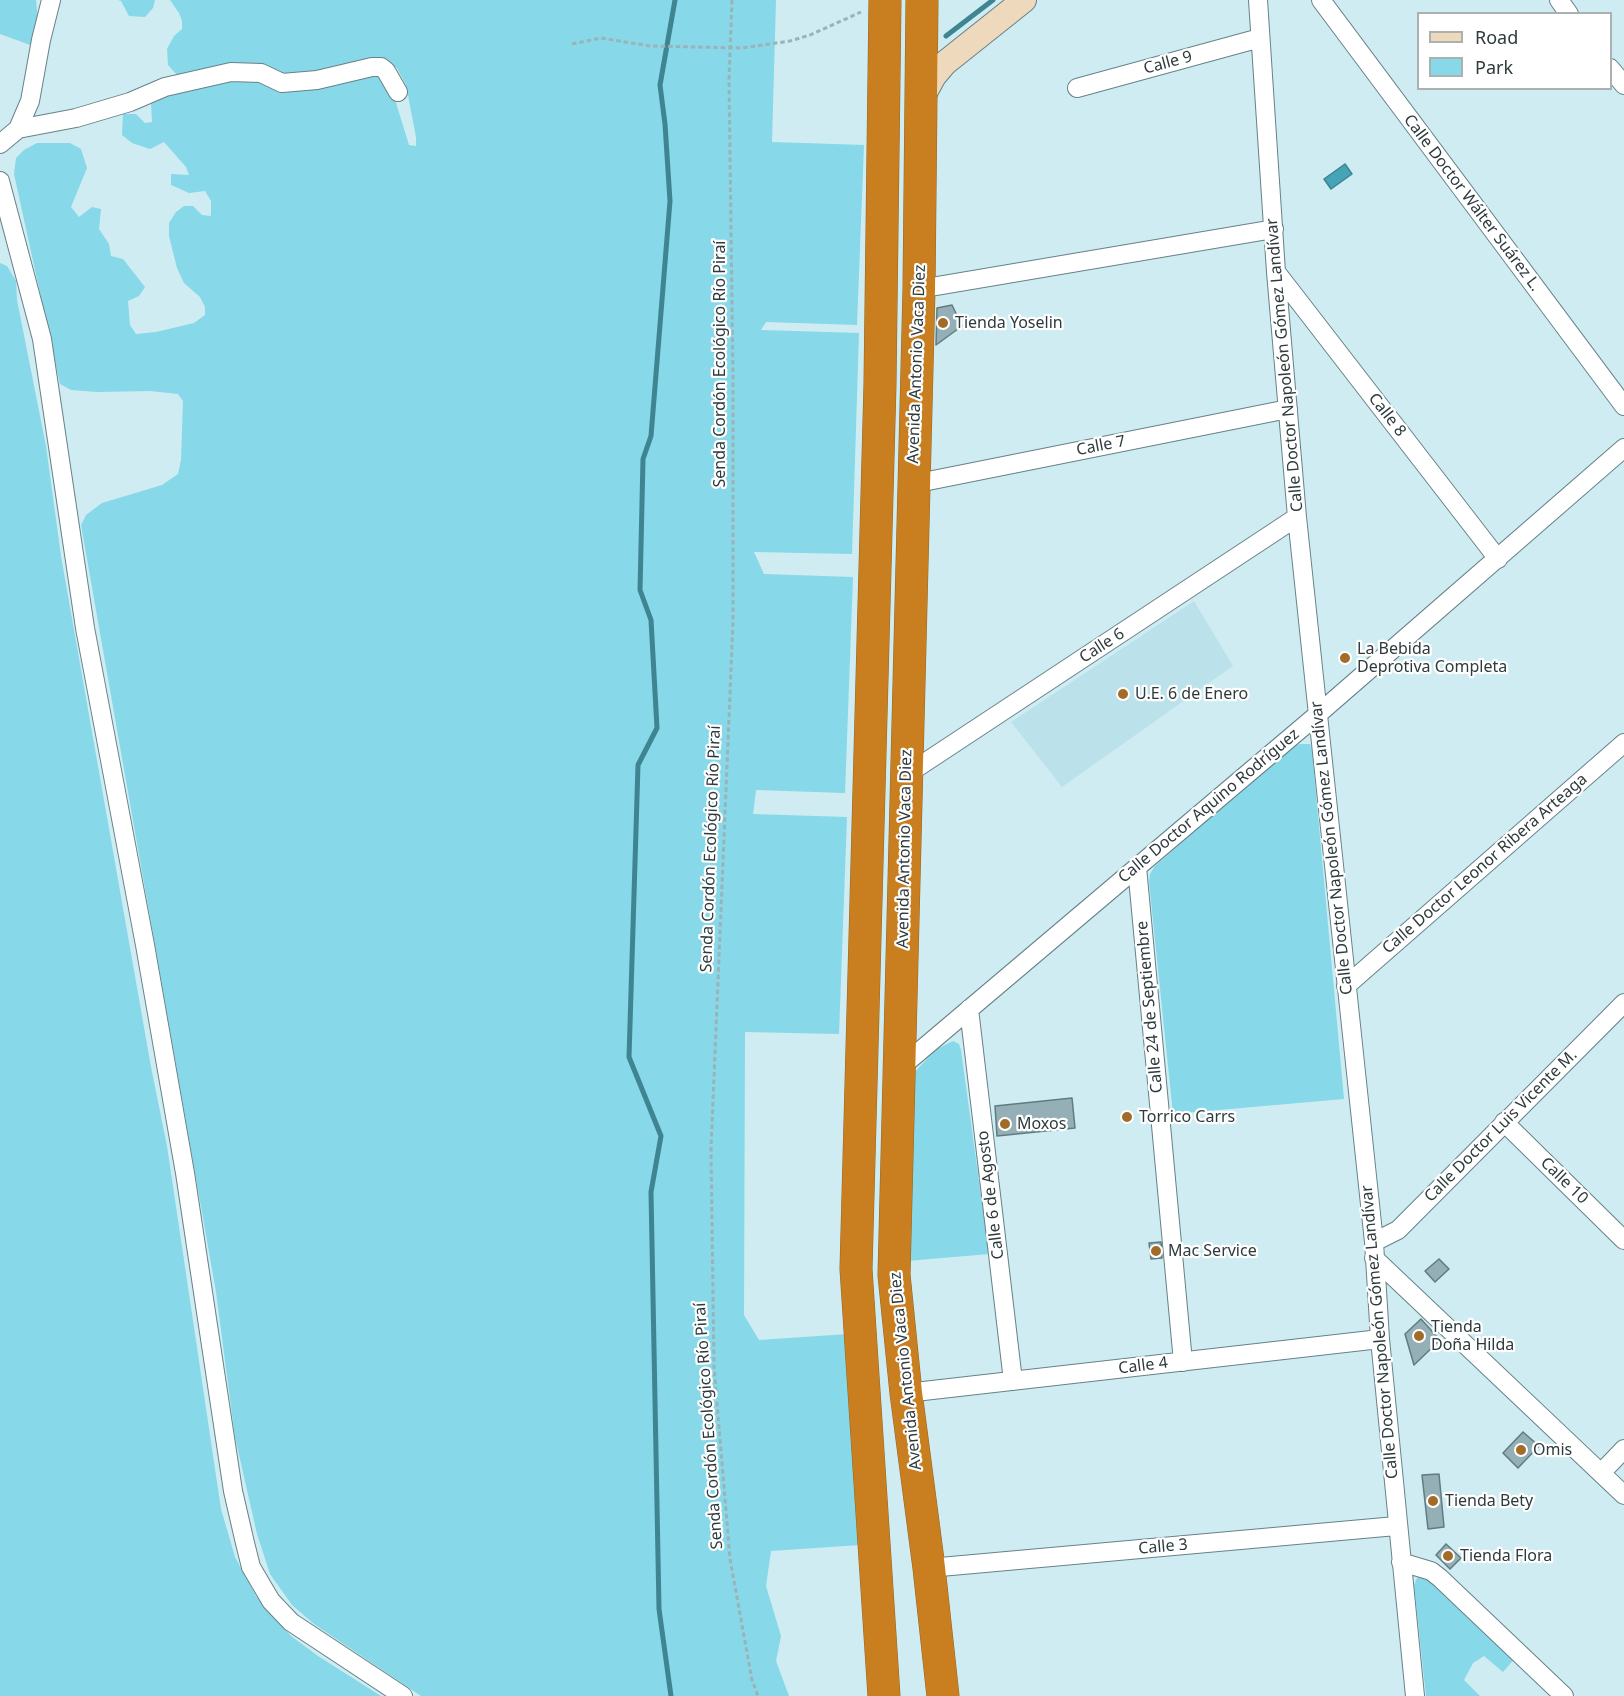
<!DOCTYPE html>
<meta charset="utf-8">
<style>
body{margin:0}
#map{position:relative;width:1624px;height:1696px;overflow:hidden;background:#ceecf2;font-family:"Noto Sans",sans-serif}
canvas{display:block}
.legend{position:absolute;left:1417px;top:12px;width:195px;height:78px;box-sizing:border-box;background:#fff;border:2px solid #abb0b1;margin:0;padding:8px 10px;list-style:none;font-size:18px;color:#2e3a3c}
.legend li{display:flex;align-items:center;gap:12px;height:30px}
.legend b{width:30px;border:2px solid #abb0b1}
</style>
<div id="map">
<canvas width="1624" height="1696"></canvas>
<ul class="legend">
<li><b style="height:8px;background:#efd9bc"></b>Road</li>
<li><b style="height:16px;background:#87d8e8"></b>Park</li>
</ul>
</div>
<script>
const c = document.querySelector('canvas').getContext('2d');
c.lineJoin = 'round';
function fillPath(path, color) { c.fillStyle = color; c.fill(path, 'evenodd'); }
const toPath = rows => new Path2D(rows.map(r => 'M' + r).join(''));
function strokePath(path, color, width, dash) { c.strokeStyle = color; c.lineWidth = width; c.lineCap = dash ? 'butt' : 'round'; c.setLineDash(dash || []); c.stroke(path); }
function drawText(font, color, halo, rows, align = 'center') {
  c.font = font + ' "Noto Sans",sans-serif'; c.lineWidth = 4.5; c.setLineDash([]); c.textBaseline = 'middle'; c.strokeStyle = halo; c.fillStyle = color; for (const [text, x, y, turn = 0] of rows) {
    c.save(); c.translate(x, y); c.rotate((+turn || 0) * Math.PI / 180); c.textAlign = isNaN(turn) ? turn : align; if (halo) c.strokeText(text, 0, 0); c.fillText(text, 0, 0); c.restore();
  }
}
fillPath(toPath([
 [1194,601,1233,666,1062,787,1011,722]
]), '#bbe2ea');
fillPath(toPath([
 [0,0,36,0,38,21,33,46,0,34],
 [118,0,155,0,153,8,145,17,129,16,121,1],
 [170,0,776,0,772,142,864,145,857,325,766,322,761,330,859,333,852,554,754,552,764,574,853,577,845,793,756,790,753,814,847,817,839,1034,745,1032,744,1315,759,1340,848,1334,860,1545,771,1551,766,1586,781,1636,776,1661,789,1696,421,1696,314,1624,292,1605,270,1574,257,1534,235,1437,216,1292,81,525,86,515,102,503,162,485,178,474,181,460,183,401,178,394,150,391,97,392,71,390,60,384,14,174,16,158,24,150,37,143,70,143,81,149,87,168,71,207,79,217,92,207,101,209,99,229,109,244,111,256,123,259,145,287,139,296,128,301,130,325,136,334,156,332,194,323,205,315,205,307,200,297,184,283,177,268,169,236,169,223,176,212,184,206,193,206,202,215,211,216,211,201,205,191,189,193,171,185,171,174,189,175,186,167,164,142,150,149,132,143,122,135,123,114,136,114,145,123,152,122,151,103,159,95,216,82,248,78,265,85,289,90,370,73,380,75,392,90,409,145,416,146,416,137,406,85,397,68,383,60,316,74,178,76,168,65,167,49,174,36,182,29,182,21,179,13],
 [0,263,7,266,16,281,17,300,46,446,61,556,151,1067,167,1146,221,1509,235,1557,256,1596,291,1636,318,1656,381,1696,0,1696],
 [1300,744,1310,744,1312,750,1344,1099,1173,1114,1149,882,1150,874,1155,866,1289,748],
 [953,1041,959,1044,961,1050,989,1254,907,1261,914,1073,935,1050],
 [1422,1574,1516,1657,1503,1672,1484,1656,1473,1663,1464,1680,1480,1696,1426,1696,1414,1585,1417,1578]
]), '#87d8e8');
const water = toPath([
 [1345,164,1352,174,1331,189,1324,179,1345,164]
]);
fillPath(water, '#45a4b6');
strokePath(water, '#3e8491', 1.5);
strokePath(toPath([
 [946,36,993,0],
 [671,1696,659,1609,651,1192,661,1136,629,1057,638,765,657,728,651,620,640,590,643,459,651,436,670,201,665,124,660,85,675,0]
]), '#3e8491', 5);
const building = toPath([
 [952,305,962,326,936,345,937,308,952,305],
 [1072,1098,1075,1128,997,1136,995,1106,1072,1098],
 [1161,1242,1162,1258,1151,1259,1149,1243,1161,1242],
 [1439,1259,1449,1269,1435,1282,1425,1271,1439,1259],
 [1421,1319,1440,1340,1414,1365,1405,1334,1421,1319],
 [1523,1432,1539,1446,1518,1468,1503,1453,1523,1432],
 [1439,1474,1444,1527,1428,1529,1422,1475,1439,1474],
 [1446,1544,1461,1558,1450,1569,1436,1555,1446,1544]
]);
fillPath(building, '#94b0b6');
strokePath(building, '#617b81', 1.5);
const street = toPath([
 [1258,0,1276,272,1297,517,1374,1242,1380,1339,1415,1696],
 [1321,0,1624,406],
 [1559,0,1569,14],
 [1610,68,1624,85],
 [1077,88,1260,38],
 [18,129,76,118,130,102,165,87,231,72,261,73,282,83,317,80,372,67,381,67,386,71,398,92],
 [0,144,18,129,30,101,41,40,51,0],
 [0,181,42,339,85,628,145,945,185,1173,233,1491,245,1543,251,1567,271,1601,291,1622,403,1696],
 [1277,273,1498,559],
 [919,289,1274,229],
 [913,484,1288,409],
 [906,775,1297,517],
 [1137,867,1183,1362],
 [1346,986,1624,743],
 [969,1009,1013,1381],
 [901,1067,1317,715,1624,448],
 [1504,1122,1624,1240],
 [1374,1242,1398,1230,1624,1003],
 [1374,1258,1624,1495],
 [906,1393,1380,1339],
 [1601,1473,1624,1449],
 [1401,1562,1431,1571,1440,1578,1564,1696],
 [929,1568,1396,1526]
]);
const secondary = toPath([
 [922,98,934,76,945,63,1024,0]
]);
const highway = toPath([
 [922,0,919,289,894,1275,906,1393,929,1568,943,1696],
 [884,1696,856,1269,880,384,885,0]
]);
strokePath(street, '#678288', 20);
strokePath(secondary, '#678288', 26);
strokePath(highway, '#936729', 33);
strokePath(toPath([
 [732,0,729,79,733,377,733,622,711,1149,714,1367,730,1559,752,1680,758,1696],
 [572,44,601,38,650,46,742,48,790,41,810,35,861,12]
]), '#9bb3b8', 3, [4.5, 3]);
strokePath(street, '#fff', 18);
strokePath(secondary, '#efd9bc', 24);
strokePath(highway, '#c97f1f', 32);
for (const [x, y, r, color] of [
 [943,323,6,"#a36b28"],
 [1345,658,6,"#a36b28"],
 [1123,694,6,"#a36b28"],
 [1127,1117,6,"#a36b28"],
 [1005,1124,6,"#a36b28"],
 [1156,1251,6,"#a36b28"],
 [1419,1336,6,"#a36b28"],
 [1521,1450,6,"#a36b28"],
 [1433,1501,6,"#a36b28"],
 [1448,1556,6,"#a36b28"]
]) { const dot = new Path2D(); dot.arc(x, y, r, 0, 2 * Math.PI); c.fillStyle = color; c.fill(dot); strokePath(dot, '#fff', 2); }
drawText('16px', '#2e3a3c', '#fff', [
 ["Calle 9",1168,63,-15],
 ["Calle Doctor Wálter Suárez L.",1472,203,53],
 ["Senda Cordón Ecológico Río Piraí",720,364,-90],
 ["Avenida Antonio Vaca Diez",917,364,-88],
 ["Calle Doctor Napoleón Gómez Landívar",1285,365,-95],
 ["Calle 8",1387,415,52],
 ["Calle 7",1101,446,-11],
 ["Calle 6",1102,646,-33],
 ["Calle Doctor Aquino Rodríguez",1209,806,-40],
 ["Calle Doctor Napoleón Gómez Landívar",1332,848,-96],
 ["Senda Cordón Ecológico Río Piraí",711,849,-88],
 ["Avenida Antonio Vaca Diez",905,849,-89],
 ["Calle Doctor Leonor Ribera Arteaga",1485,864,-41],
 ["Calle 24 de Septiembre",1150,1007,-95],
 ["Calle Doctor Luis Vicente M.",1501,1126,-45],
 ["Calle 10",1564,1181,44],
 ["Calle 6 de Agosto",991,1195,-97],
 ["Calle Doctor Napoleón Gómez Landívar",1380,1332,-95],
 ["Calle 4",1143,1366,-7],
 ["Avenida Antonio Vaca Diez",906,1371,-96],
 ["Senda Cordón Ecológico Río Piraí",709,1426,-94],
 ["Calle 3",1163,1547,-5]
]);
drawText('16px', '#2e3a3c', '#fff', [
 ["Tienda Yoselin",955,323],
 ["La Bebida",1357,649],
 ["Deprotiva Completa",1357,667],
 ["U.E. 6 de Enero",1135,694],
 ["Torrico Carrs",1139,1117],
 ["Moxos",1017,1124],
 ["Mac Service",1168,1251],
 ["Tienda",1431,1327],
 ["Doña Hilda",1431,1345],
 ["Omis",1533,1450],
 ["Tienda Bety",1445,1501],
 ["Tienda Flora",1460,1556]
], 'left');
</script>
